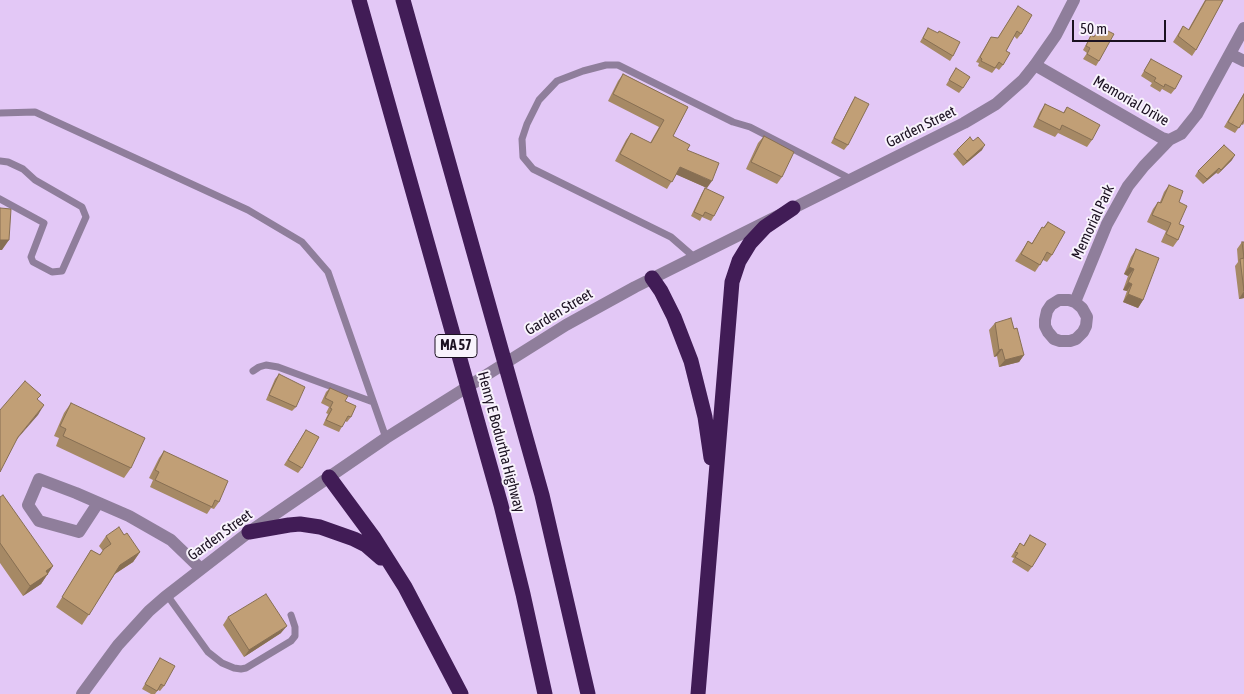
<!DOCTYPE html>
<style>
body{margin:0}
#map{position:relative;width:1244px;height:694px;overflow:hidden;background:#e3c8f6;font-family:"Asap Condensed",sans-serif}
canvas{display:block}
.scale{position:absolute;left:1072px;top:20px;width:94px;height:22px;box-sizing:border-box;border:2px solid #1b1121;border-top:0;padding-left:6px;font-size:15px;line-height:18px;white-space:nowrap;color:#1b1121;-webkit-text-stroke:4px #f8f3fc;paint-order:stroke}
</style>
<div id="map">
<canvas width="1244" height="694"></canvas>
<div class="scale">50 m</div>
</div>
<script>
const c = document.querySelector('canvas').getContext('2d');
c.lineJoin = 'round';
const toPath = rows => new Path2D(rows.map(r => 'M' + r).join(''));
function strokePath(path, color, width, dash) { c.strokeStyle = color; c.lineWidth = width; c.lineCap = dash ? 'butt' : 'round'; c.setLineDash(dash || []); c.stroke(path); }
function fillPath(path, color) { c.fillStyle = color; c.fill(path, 'evenodd'); }
function drawText(font, color, halo, rows, align = 'center') {
  c.font = font + ' "Asap Condensed",sans-serif'; c.lineWidth = 4; c.setLineDash([]); c.textBaseline = 'middle'; c.strokeStyle = halo; c.fillStyle = color; for (const [text, x, y, turn = 0] of rows) {
    c.save(); c.translate(x, y); c.rotate((+turn || 0) * Math.PI / 180); c.textAlign = isNaN(turn) ? turn : align; if (halo) c.strokeText(text, 0, 0); c.fillText(text, 0, 0); c.restore();
  }
}
strokePath(toPath([
 [0,113,35,112,248,210,302,242,328,272,386,438],
 [0,161,8,162,23,169,35,180,82,207,86,217,62,271,52,272,33,262,31,257,44,223,0,199],
 [694,257,671,237,533,169,523,157,522,139,527,124,539,100,557,81,583,71,606,65,618,65,733,122,750,127,851,179],
 [253,371,259,367,266,365,278,367,373,402],
 [167,595,208,652,222,663,234,668,241,669,246,668,291,641,295,636,295,627,291,615]
]), '#8f7e9b', 7);
strokePath(toPath([
 [1230,54,1244,61],
 [1035,65,1162,138,1169,140,1181,134,1197,114,1244,28],
 [1075,302,1069,300,1059,300,1051,305,1047,311,1045,320,1045,326,1048,332,1054,339,1060,341,1070,341,1076,339,1083,332,1086,326,1087,317,1082,308,1075,302,1107,224,1128,186,1144,166,1169,140],
 [98,503,79,532,39,521,28,505,39,479,76,493,129,516,171,540,200,568]
]), '#8f7e9b', 12);
strokePath(toPath([
 [82,694,118,645,149,611,165,597,249,532,386,438,566,325,635,287,964,123,996,104,1023,80,1035,65,1056,35,1074,0]
]), '#8f7e9b', 12);
strokePath(toPath([
 [359,0,501,505,523,594,545,694],
 [403,0,542,495,588,694],
 [652,278,661,291,674,317,691,361,705,417,711,458],
 [329,477,374,538,405,587,461,694],
 [249,532,289,525,300,524,320,527,354,539,366,545,381,558],
 [698,694,732,282,739,261,750,243,765,227,793,208]
]), '#411c56', 15);
fillPath(toPath([
 [1205,0,1223,0,1196,50,1192,56,1173,42,1183,26,1188,30],
 [1015,11,1021,34,1017,39,1014,36,1006,51,1003,65,999,70,996,68,992,73,978,66,979,63,976,62,991,37,998,38],
 [1100,27,1099,61,1096,66,1083,59,1087,53,1083,50,1091,35,1094,37],
 [928,28,953,56,950,61,920,42],
 [1151,59,1175,89,1171,94,1162,89,1160,92,1150,86,1152,83,1141,76],
 [956,68,963,88,959,93,946,85],
 [623,74,688,107,673,136,687,150,707,188,676,174,667,189,615,161,626,140,631,133,650,143,659,127,608,101,618,81],
 [1244,93,1244,123,1243,125,1241,124,1235,133,1224,127],
 [855,97,848,145,844,150,831,143,852,102],
 [1045,104,1063,113,1067,107,1092,140,1087,147,1058,133,1055,137,1033,127,1040,112],
 [764,136,782,177,777,184,746,169,758,143],
 [957,150,982,150,963,166,953,154],
 [1232,160,1218,174,1216,173,1203,184,1195,176,1198,171],
 [1169,185,1179,202,1179,224,1178,240,1173,247,1161,242,1166,231,1147,222,1153,209,1158,202,1160,202,1164,192],
 [705,188,714,216,711,221,702,217,700,221,691,216,702,193],
 [1048,222,1052,255,1047,262,1043,260,1035,272,1015,261,1028,241,1032,243,1042,227,1043,228],
 [1242,242,1244,242,1244,298,1239,299,1235,266,1238,262,1237,249],
 [1136,249,1143,300,1138,308,1123,302,1127,291,1123,290,1128,276,1124,274,1131,257],
 [995,323,1014,329,1024,355,1019,362,999,367,997,356,994,357,989,330],
 [279,374,296,407,292,411,266,400,275,379],
 [330,388,345,401,351,417,347,422,345,421,339,432,323,425,328,414,326,413,329,407,321,403,326,392],
 [71,403,131,468,124,478,56,446,59,438,54,436,64,413],
 [306,430,302,468,298,473,284,465],
 [164,451,219,502,214,509,211,508,207,514,150,487,153,480,149,478,159,458],
 [0,497,53,566,41,584,23,596,0,563],
 [124,535,140,552,133,562,115,574,82,625,56,607,91,550,99,555,103,551,99,546,106,536],
 [1030,535,1032,567,1028,572,1012,562,1014,558,1011,557,1020,543,1023,546],
 [228,617,281,633,244,657,223,625],
 [160,658,164,686,160,691,158,690,155,694,151,694,142,689]
]), '#a68965');
fillPath(toPath([
 [985,145,982,150,963,166,967,161],
 [1235,155,1232,160,1218,174,1221,170],
 [680,167,712,181,707,188,675,174],
 [1219,168,1216,173,1203,184,1207,179],
 [0,240,9,240,2,250,0,250],
 [1129,267,1134,269,1128,276,1124,274],
 [1128,282,1132,284,1127,291,1123,290],
 [1244,291,1244,298,1239,299],
 [1128,294,1143,300,1138,308,1123,302],
 [1002,349,997,356,994,357,999,350],
 [1024,355,1019,362,999,367,1005,360],
 [44,405,38,415,11,446,18,437],
 [140,552,133,562,113,575,120,565],
 [53,566,41,584,23,596,30,586,46,571],
 [287,626,281,633,244,657,249,650]
]), '#876f53');
const building = toPath([
 [1206,0,1223,0,1196,50,1178,36,1183,26,1189,30,1206,0],
 [1018,6,1032,15,1021,34,1017,31,1006,51,1010,53,1003,65,999,62,995,68,981,61,982,59,980,57,991,37,998,38,1018,6],
 [1100,27,1114,34,1099,61,1087,54,1090,48,1086,46,1091,35,1094,37,1100,27],
 [928,28,938,33,939,31,960,42,953,56,923,38,928,28],
 [1151,59,1182,76,1175,89,1165,84,1164,87,1154,81,1156,78,1144,71,1151,59],
 [956,68,970,77,963,88,949,80,956,68],
 [623,74,688,107,673,136,690,145,687,150,719,163,712,181,680,167,672,182,620,154,631,133,651,143,664,120,613,94,623,74],
 [1244,94,1244,120,1239,128,1228,122,1244,94],
 [855,97,869,104,848,145,834,138,855,97],
 [1045,104,1064,113,1067,107,1100,125,1092,140,1062,125,1060,130,1038,119,1045,104],
 [764,136,794,152,782,177,751,162,764,136],
 [970,137,973,141,978,137,985,145,967,161,957,150,970,137],
 [1224,145,1235,155,1221,170,1219,168,1207,179,1198,171,1224,145],
 [1169,185,1183,191,1179,202,1187,206,1179,224,1184,226,1178,240,1166,234,1171,223,1152,215,1158,202,1161,203,1169,185],
 [705,188,724,197,714,216,705,212,703,216,694,212,705,188],
 [0,208,11,209,9,240,0,240,0,208],
 [1048,222,1065,232,1052,255,1047,252,1040,265,1021,254,1028,241,1032,244,1042,227,1044,228,1048,222],
 [1242,242,1244,242,1244,291,1240,259,1244,258,1242,242],
 [1136,249,1159,258,1143,300,1128,294,1132,284,1128,282,1134,269,1129,267,1136,249],
 [1011,318,1014,329,1017,328,1024,355,1005,360,1002,349,999,350,995,323,1011,318],
 [279,374,305,387,296,407,269,395,279,374],
 [25,381,41,395,37,399,44,405,18,437,0,472,0,410,25,381],
 [330,388,348,396,345,401,356,406,351,417,348,416,342,427,326,420,332,409,330,408,333,402,325,398,330,388],
 [71,403,145,438,131,468,63,436,66,429,60,426,71,403],
 [306,430,319,437,302,468,288,460,306,430],
 [164,451,228,481,219,502,215,500,212,507,155,480,159,472,155,470,164,451],
 [3,495,53,566,46,571,48,574,30,586,0,543,0,497,3,495],
 [119,527,124,535,127,533,140,552,120,565,89,615,62,597,91,550,100,555,104,549,111,544,106,536,119,527],
 [1030,535,1046,544,1032,567,1015,557,1018,553,1015,552,1020,543,1024,546,1030,535],
 [266,594,287,626,249,650,228,617,266,594],
 [160,658,175,666,164,686,161,684,157,691,145,684,160,658]
]);
fillPath(building, '#c19f76');
strokePath(building, '#876f53', 1);
for (const [x, y, w] of [
 [456,346,42]
]) { const box = new Path2D(); box.roundRect(x - w / 2, y - 11.5, w, 23, 4); c.fillStyle = '#f8f3fc'; c.fill(box); strokePath(box, '#1b1121', 1); }
drawText('bold 14px', '#1b1121', null, [
 ["MA 57",456,346]
]);
drawText('15px', '#1b1121', '#f8f3fc', [
 ["Memorial Drive",1131,101,30],
 ["Garden Street",921,127,-26],
 ["Memorial Park",1093,222,-65],
 ["Garden Street",559,312,-31],
 ["Henry E Bodurtha Highway",501,442,75],
 ["Garden Street",220,535,-36]
]);
</script>
